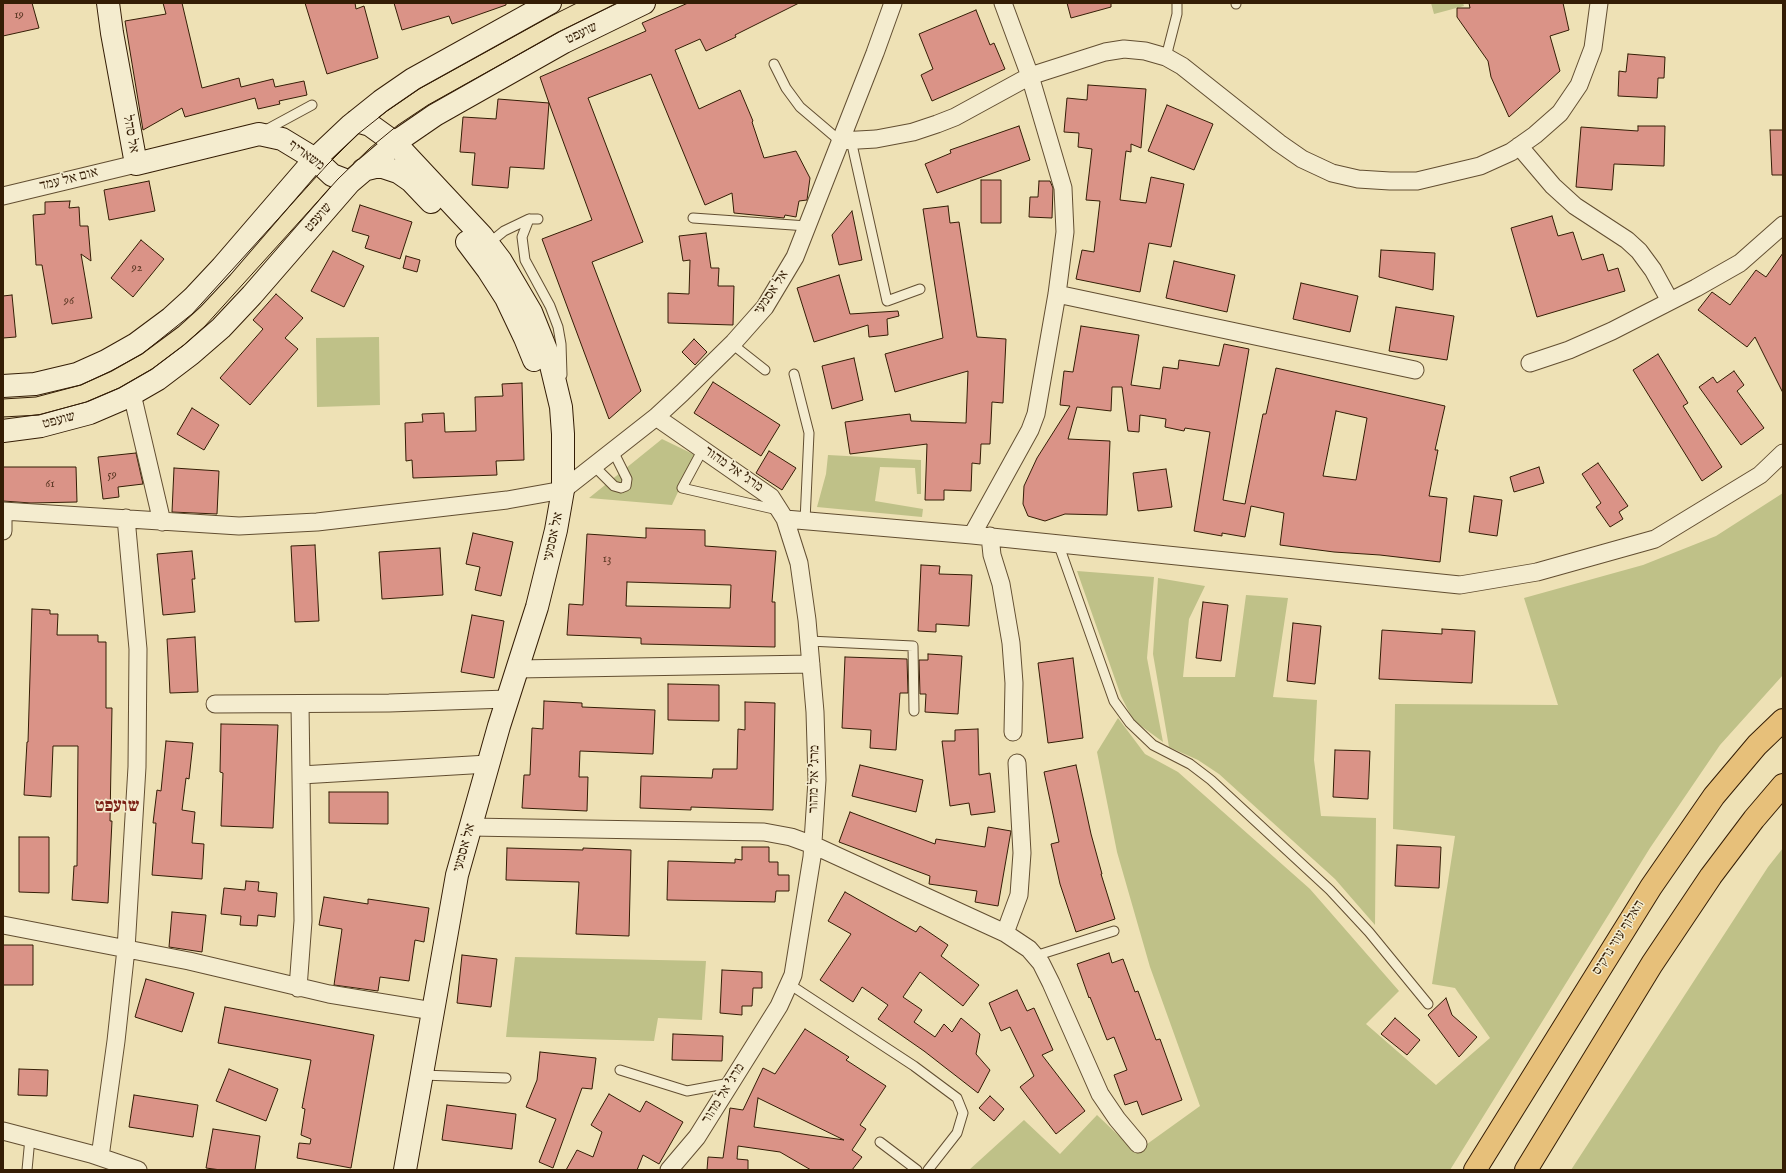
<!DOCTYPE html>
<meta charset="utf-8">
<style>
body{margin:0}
#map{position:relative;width:1786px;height:1173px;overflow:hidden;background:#eee1b5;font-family:"IM FELL English",serif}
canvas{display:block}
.frame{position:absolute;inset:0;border:4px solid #341d05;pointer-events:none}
</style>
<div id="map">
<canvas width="1786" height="1173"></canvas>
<div class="frame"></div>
</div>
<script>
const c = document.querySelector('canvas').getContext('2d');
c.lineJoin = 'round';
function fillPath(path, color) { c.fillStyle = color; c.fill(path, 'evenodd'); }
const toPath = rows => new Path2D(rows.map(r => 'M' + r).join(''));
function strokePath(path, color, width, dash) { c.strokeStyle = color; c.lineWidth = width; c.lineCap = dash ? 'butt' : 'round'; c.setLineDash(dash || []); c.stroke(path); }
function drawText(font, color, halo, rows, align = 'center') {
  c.font = font + ' "IM FELL English","Frank Ruhl Libre",serif'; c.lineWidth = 3; c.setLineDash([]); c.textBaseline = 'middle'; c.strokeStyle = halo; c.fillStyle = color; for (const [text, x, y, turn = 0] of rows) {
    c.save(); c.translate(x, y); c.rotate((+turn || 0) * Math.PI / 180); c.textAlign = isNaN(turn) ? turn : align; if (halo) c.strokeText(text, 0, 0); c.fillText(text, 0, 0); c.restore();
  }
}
fillPath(toPath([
 [1431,3,1463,3,1464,6,1434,14],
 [379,337,380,405,317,407,316,338],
 [662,439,695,455,672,505,589,498],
 [828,455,921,460,921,494,917,494,915,468,880,467,875,501,923,509,922,517,817,507,826,474],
 [1783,493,1783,675,1720,745,1650,848,1450,1170,969,1170,1024,1120,1060,1154,1097,1115,1136,1152,1200,1106,1150,967,1117,852,1097,752,1118,718,1145,754,1178,772,1310,889,1399,991,1366,1024,1436,1085,1490,1038,1455,988,1432,984,1455,836,1393,829,1395,704,1558,705,1524,598,1643,565,1716,536],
 [1077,571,1154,577,1147,658,1163,742,1133,720,1121,696],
 [1158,578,1205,586,1189,619,1183,677,1235,677,1246,595,1288,598,1273,697,1317,700,1314,760,1321,816,1376,818,1375,925,1335,879,1219,774,1198,760,1169,747,1153,654],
 [1783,848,1783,1170,1571,1170,1768,867],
 [515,957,706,961,702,1020,658,1018,654,1041,506,1037]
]), '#bfc188');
const building = toPath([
 [3,3,32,3,39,28,3,36,3,3],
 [163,3,182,3,202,88,239,78,241,87,273,79,275,87,304,81,307,95,279,101,280,104,258,109,255,98,185,117,182,108,143,130,125,21,166,14,163,3],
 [305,3,355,3,356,9,364,6,378,58,327,74,305,3],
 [394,3,506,3,506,5,452,24,449,16,402,30,394,3],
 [688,3,799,3,735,35,736,37,706,51,700,39,675,50,699,109,740,90,753,121,752,122,764,158,796,151,810,178,807,200,799,201,796,217,785,215,784,218,734,213,732,193,705,205,651,74,588,98,643,242,592,262,641,391,609,419,542,239,592,220,549,103,544,169,510,167,508,188,472,185,475,153,460,152,463,117,496,119,498,99,549,103,540,77,646,31,642,23,688,3],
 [1067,3,1111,3,1111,7,1071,18,1067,3],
 [1469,3,1563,3,1569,30,1550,36,1560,71,1509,117,1491,77,1488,61,1457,17,1457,8,1470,8,1469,3],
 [976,10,990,45,994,43,1005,69,932,101,921,75,933,69,919,34,976,10],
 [1628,54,1665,57,1664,78,1658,78,1657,98,1618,96,1619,71,1626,72,1628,54],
 [1088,85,1146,89,1141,148,1131,144,1131,152,1126,151,1120,200,1146,203,1151,177,1184,184,1171,247,1149,243,1140,292,1076,279,1082,250,1094,252,1100,201,1086,200,1092,149,1078,147,1079,133,1064,132,1067,98,1087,100,1088,85],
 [1167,105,1213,124,1194,170,1148,151,1167,105],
 [1019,126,1030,160,937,193,925,164,951,153,950,150,1019,126],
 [1638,126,1665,126,1664,166,1614,164,1612,190,1576,187,1581,127,1638,131,1638,126],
 [1770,130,1783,130,1783,175,1772,175,1770,130],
 [981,180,1001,180,1001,223,981,223,981,180],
 [149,181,155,211,109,220,104,190,149,181],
 [1039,181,1050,181,1053,188,1052,218,1029,217,1030,197,1038,197,1039,181],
 [70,201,69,208,79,207,80,226,88,226,91,261,81,254,92,318,52,324,42,265,36,265,33,215,45,214,45,202,70,201],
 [360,205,412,222,400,259,365,248,369,236,352,231,360,205],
 [948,206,950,223,959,222,977,337,1006,339,1003,403,992,402,990,444,981,444,980,464,972,463,971,491,944,490,944,500,925,500,927,444,850,454,845,422,910,414,911,421,966,423,968,371,895,392,885,354,943,338,923,209,948,206],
 [852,211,862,260,839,265,832,235,852,211],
 [1552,216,1558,236,1573,232,1582,260,1603,254,1608,271,1618,268,1625,291,1537,317,1511,228,1552,216],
 [706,233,711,268,719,268,718,286,734,286,733,325,668,323,668,293,689,294,690,260,683,261,679,236,706,233],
 [141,240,164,259,133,297,111,278,141,240],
 [1381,250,1435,253,1433,290,1379,277,1381,250],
 [333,251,364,266,344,307,311,291,333,251],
 [1783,253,1783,393,1755,337,1747,347,1698,310,1712,292,1730,305,1756,270,1766,277,1783,253],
 [406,256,420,260,417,272,403,268,406,256],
 [1174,261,1235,275,1227,312,1166,298,1174,261],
 [839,275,850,314,898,311,899,316,887,319,888,335,869,337,868,325,814,342,797,288,839,275],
 [1301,283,1358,296,1350,332,1293,319,1301,283],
 [276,294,303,318,285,338,298,349,250,405,220,378,263,329,253,320,276,294],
 [12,295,16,337,3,338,3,296,12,295],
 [1396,307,1454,316,1447,360,1389,351,1396,307],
 [1081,326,1139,335,1131,385,1160,389,1163,367,1178,369,1179,360,1219,366,1224,344,1249,349,1223,500,1245,504,1263,414,1266,414,1276,368,1445,406,1435,450,1438,450,1429,496,1447,498,1440,562,1380,555,1334,552,1280,545,1284,513,1251,506,1245,537,1222,533,1222,536,1194,531,1210,432,1185,428,1184,431,1165,427,1166,419,1140,415,1139,432,1128,431,1122,387,1112,387,1111,411,1077,407,1068,439,1110,441,1107,515,1065,514,1045,521,1028,516,1023,504,1024,486,1037,458,1070,406,1060,405,1064,371,1073,372,1081,326],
 [1336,411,1367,418,1356,480,1323,476,1336,411],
 [694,339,707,352,695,365,682,352,694,339],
 [1658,354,1688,403,1683,406,1722,467,1702,481,1633,370,1658,354],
 [854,358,863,400,832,409,822,366,854,358],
 [1734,371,1744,385,1737,391,1764,428,1741,445,1699,387,1713,377,1717,383,1734,371],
 [713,382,780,425,761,456,694,413,713,382],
 [522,383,524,460,496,461,497,475,413,478,412,460,406,461,405,423,423,422,422,414,444,413,445,432,476,431,475,397,503,396,502,384,522,383],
 [192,408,219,425,204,450,177,434,192,408],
 [769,451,796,468,782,490,756,473,769,451],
 [136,453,143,484,118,487,119,497,103,499,98,457,136,453],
 [1598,463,1628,506,1619,512,1623,519,1610,527,1596,507,1601,503,1582,474,1598,463],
 [3,467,76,467,77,502,31,503,3,501,3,467],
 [1539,467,1544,483,1514,492,1510,477,1539,467],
 [174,468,219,471,217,514,172,512,174,468],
 [1166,469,1172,507,1138,511,1133,473,1166,469],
 [1474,496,1502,500,1497,536,1469,532,1474,496],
 [646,528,705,530,705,546,776,551,772,602,775,602,775,647,641,644,641,638,567,635,569,604,583,605,587,534,646,538,646,528],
 [627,582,731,585,730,608,626,606,627,582],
 [473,533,513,542,501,596,475,590,480,567,466,564,473,533],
 [315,545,319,621,295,622,291,546,315,545],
 [440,548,443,595,382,599,379,552,440,548],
 [192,551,195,579,192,579,195,612,163,615,157,554,192,551],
 [921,565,940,566,939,574,972,575,969,626,936,624,936,632,918,631,921,565],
 [1203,602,1228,605,1221,661,1196,658,1203,602],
 [32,609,50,610,50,614,58,614,57,635,98,635,98,642,106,642,106,708,112,708,110,821,112,821,108,903,72,900,74,866,77,866,78,746,53,746,51,797,24,795,27,742,28,742,32,609],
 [472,615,504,621,494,678,461,672,472,615],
 [1293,623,1321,626,1315,684,1287,681,1293,623],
 [1442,629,1475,631,1472,683,1379,679,1382,630,1442,634,1442,629],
 [195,637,198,692,170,693,167,639,195,637],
 [928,654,962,656,958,714,925,712,926,694,920,694,919,660,928,660,928,654],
 [845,657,907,659,908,693,900,693,896,750,870,748,871,730,842,728,845,657],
 [1073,658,1083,738,1048,743,1038,663,1073,658],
 [668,684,719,685,719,721,668,720,668,684],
 [544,701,582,703,582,707,655,710,653,754,580,751,579,777,588,777,587,811,522,808,524,775,530,775,532,728,543,729,544,701],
 [745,702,775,703,773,810,691,807,691,810,640,808,641,776,712,778,713,769,737,769,738,729,745,730,745,702],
 [221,724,278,725,273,828,221,826,223,773,220,772,221,724],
 [978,729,979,775,990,773,995,812,971,815,969,803,950,806,942,741,955,741,955,730,978,729],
 [166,741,193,743,189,779,186,778,182,810,195,812,192,843,204,844,202,879,152,875,156,823,153,823,157,790,161,791,166,741],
 [1335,750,1370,751,1368,799,1333,797,1335,750],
 [860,765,923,780,916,812,852,796,860,765],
 [1076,765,1091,834,1102,874,1101,874,1115,919,1076,932,1060,884,1051,844,1059,842,1044,772,1076,765],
 [329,792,388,792,388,824,329,823,329,792],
 [850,812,935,844,936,839,985,847,988,827,1011,831,998,906,975,902,977,891,929,884,930,876,839,842,850,812],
 [19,837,49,837,49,893,19,892,19,837],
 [1397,845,1441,847,1439,888,1395,886,1397,845],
 [742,847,769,847,769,862,778,862,778,875,789,875,789,891,776,891,775,902,667,900,668,861,735,863,735,859,742,860,742,847],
 [507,848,583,850,583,848,631,850,629,936,576,934,579,882,506,880,507,848],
 [246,881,259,882,258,891,277,893,275,917,258,915,257,926,240,925,241,916,221,914,224,888,245,890,246,881],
 [845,892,916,932,920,926,948,945,941,956,979,985,963,1006,920,972,903,997,922,1010,914,1022,935,1037,944,1024,952,1032,961,1018,980,1034,976,1054,990,1070,978,1093,924,1051,878,1019,888,1005,862,987,853,1002,820,980,851,934,828,921,845,892],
 [324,897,368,904,368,899,429,908,424,942,415,940,409,981,380,977,378,991,334,985,342,929,319,925,324,897],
 [172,912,206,915,202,952,169,947,172,912],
 [3,945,33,945,33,985,3,985,3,945],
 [1109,953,1112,963,1123,959,1135,992,1138,991,1156,1040,1160,1039,1182,1100,1142,1115,1137,1101,1125,1105,1114,1075,1127,1070,1114,1037,1107,1040,1090,997,1089,998,1077,964,1109,953],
 [462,955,497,959,491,1007,457,1003,462,955],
 [722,970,762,972,762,988,753,988,752,1006,742,1006,742,1015,720,1013,722,970],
 [146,979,194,993,182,1032,135,1017,146,979],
 [1017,990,1027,1011,1034,1008,1053,1050,1042,1055,1085,1111,1056,1134,1020,1087,1034,1076,1010,1027,1001,1031,989,1003,1017,990],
 [1446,998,1452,1015,1477,1037,1459,1057,1428,1015,1446,998],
 [225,1007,374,1035,351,1168,297,1158,299,1143,310,1144,311,1139,301,1135,305,1109,302,1108,311,1060,218,1043,225,1007],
 [1395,1018,1420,1040,1407,1055,1381,1034,1395,1018],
 [805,1029,849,1057,846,1060,886,1086,860,1125,866,1129,852,1150,862,1157,852,1170,811,1170,780,1152,738,1146,737,1159,748,1160,748,1170,707,1170,708,1157,723,1158,730,1108,743,1110,763,1068,775,1074,805,1029],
 [758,1098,844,1140,754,1127,758,1098],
 [673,1034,723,1036,722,1061,672,1060,673,1034],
 [540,1052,596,1058,592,1089,582,1088,553,1168,539,1162,556,1119,526,1107,537,1080,540,1052],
 [19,1069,48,1070,47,1096,18,1095,19,1069],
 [229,1069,278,1089,266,1121,216,1101,229,1069],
 [609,1094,640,1112,646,1101,683,1122,659,1164,643,1155,637,1170,566,1170,577,1150,593,1157,602,1132,591,1125,609,1094],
 [134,1095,198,1105,193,1137,129,1127,134,1095],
 [990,1096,1004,1109,994,1121,979,1108,990,1096],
 [447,1105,516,1114,512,1149,442,1140,447,1105],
 [213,1129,260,1136,255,1170,221,1170,206,1168,213,1129]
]);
fillPath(building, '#da9387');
strokePath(building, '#341d05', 1);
const lane = toPath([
 [1236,3,1236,4],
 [1166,57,1177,14,1177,3],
 [774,64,786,88,800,107,840,141],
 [264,131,312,105],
 [851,140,887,301,920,289],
 [693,218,807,226],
 [529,219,522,237,525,260,550,306,558,327,561,344,562,375],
 [488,244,504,231,529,219,538,219],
 [732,344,765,370],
 [794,374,809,433,805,521],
 [703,449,682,488,778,510],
 [594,466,614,486,621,488,626,486,627,479,613,451],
 [1058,543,1114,701,1130,723,1153,745,1190,764,1211,780,1330,890,1369,932,1428,1004],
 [809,641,913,646,914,711],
 [1035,956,1114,931],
 [789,984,914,1066,957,1098,963,1113,957,1133,928,1170],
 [620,1070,687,1091,730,1083],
 [422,1075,506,1078],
 [880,1142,917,1170],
 [27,1170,30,1138]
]);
const street = toPath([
 [840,141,876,139,913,132,937,124,955,117,1030,76,1105,52,1124,49,1145,51,1166,57,1182,66,1279,143,1302,159,1332,173,1358,179,1390,181,1417,181,1480,166,1511,152,1535,135,1560,113,1579,85,1593,48,1599,3],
 [1519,146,1553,186,1575,206,1627,240,1639,251,1653,270,1670,301],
 [3,196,136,164],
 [1057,294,1415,370],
 [1530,363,1569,350,1612,331,1696,288,1740,263,1783,225],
 [132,394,162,522],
 [656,417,771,497,785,519,799,563,807,620,815,712,817,780,812,857,793,975,779,1006,697,1137,669,1170],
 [3,511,239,526,317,522,507,500,563,490,656,417,682,393,734,342,765,307,795,257,875,53,893,3],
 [785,519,972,535,1460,585,1537,572,1655,539,1760,475,1783,453],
 [3,531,3,511],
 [972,535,1030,430,1036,414,1057,294,1065,232,1063,188,1030,76,1003,3],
 [990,536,992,555,1001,584,1011,643,1014,683,1013,732],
 [517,669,811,664],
 [215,704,389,703,507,699],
 [301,775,488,764],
 [470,827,764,832,791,837,813,845,1005,933,1029,949,1041,963,1051,983,1100,1094,1117,1119,1138,1144],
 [3,925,189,961,329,994,433,1011],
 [1005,933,1019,895,1022,853,1017,763],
 [298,988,303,921,300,704],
 [3,1131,91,1154,138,1170],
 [100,1157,116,1041,126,949,137,767,138,649,126,518]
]);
const secondary = toPath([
 [108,3,112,33,136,164,259,134,282,139,315,159,332,175,350,182],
 [356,121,370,125,395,143,482,236,501,261,531,312,549,357,561,407,563,434,563,490,556,530,537,607,499,726,457,875,405,1170],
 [363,170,375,167,383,167,398,172,411,181,431,202],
 [467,242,488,270,506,298,525,338,534,360],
 [3,386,35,384,77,374,106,361,136,344,171,318,193,298,222,267,315,159,351,125,381,101,413,79,550,3],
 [3,431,41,426,90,413,125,398,158,379,191,354,221,328,252,295,350,182,403,137,435,115,564,42,644,3]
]);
const highway = toPath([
 [1475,1170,1651,887,1714,796,1757,745,1783,720],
 [1526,1170,1652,964,1711,876,1754,819,1783,785]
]);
strokePath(lane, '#624e31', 11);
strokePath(street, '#624e31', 19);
strokePath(secondary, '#341d05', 24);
strokePath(highway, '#341d05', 24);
strokePath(lane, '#f4eccf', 9);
strokePath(street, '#f4eccf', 17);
strokePath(secondary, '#f4eccf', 22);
strokePath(highway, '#e7c07a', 22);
strokePath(toPath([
 [3,399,36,397,81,385,111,371,142,354,192,314,327,165,358,134,387,111,419,89,551,16,577,3],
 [3,417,39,415,86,402,119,388,152,369,184,345,205,326,338,179,370,148,398,125,428,105,559,32,617,3]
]), '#341d05', 1);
drawText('12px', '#5e3a26', null, [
 ["19",19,16],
 ["92",137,269],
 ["96",69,302],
 ["59",112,476],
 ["61",50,485],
 ["13",607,560]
]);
drawText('14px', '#341d05', '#f4eccf', [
 ["שועפט",582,34,-26],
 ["אל סהל",130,134,80],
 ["משאריף",306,156,36],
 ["אום אל עמד",69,180,-14],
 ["שועפט",319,218,-49],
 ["אל אסמעי",772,293,-56],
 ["שועפט",59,421,-15],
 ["מרג' אל מהור",733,470,35],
 ["אל אסמעי",554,537,-77],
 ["מרג' אל מהור",815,779,-89],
 ["אל אסמעי",465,848,-74],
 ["האלוף עוזי נרקיס",1619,938,-58],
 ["מרג' אל מהור",724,1094,-58]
]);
drawText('bold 18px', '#7a1f14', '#f4eccf', [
 ["שועפט",117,807]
]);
</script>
